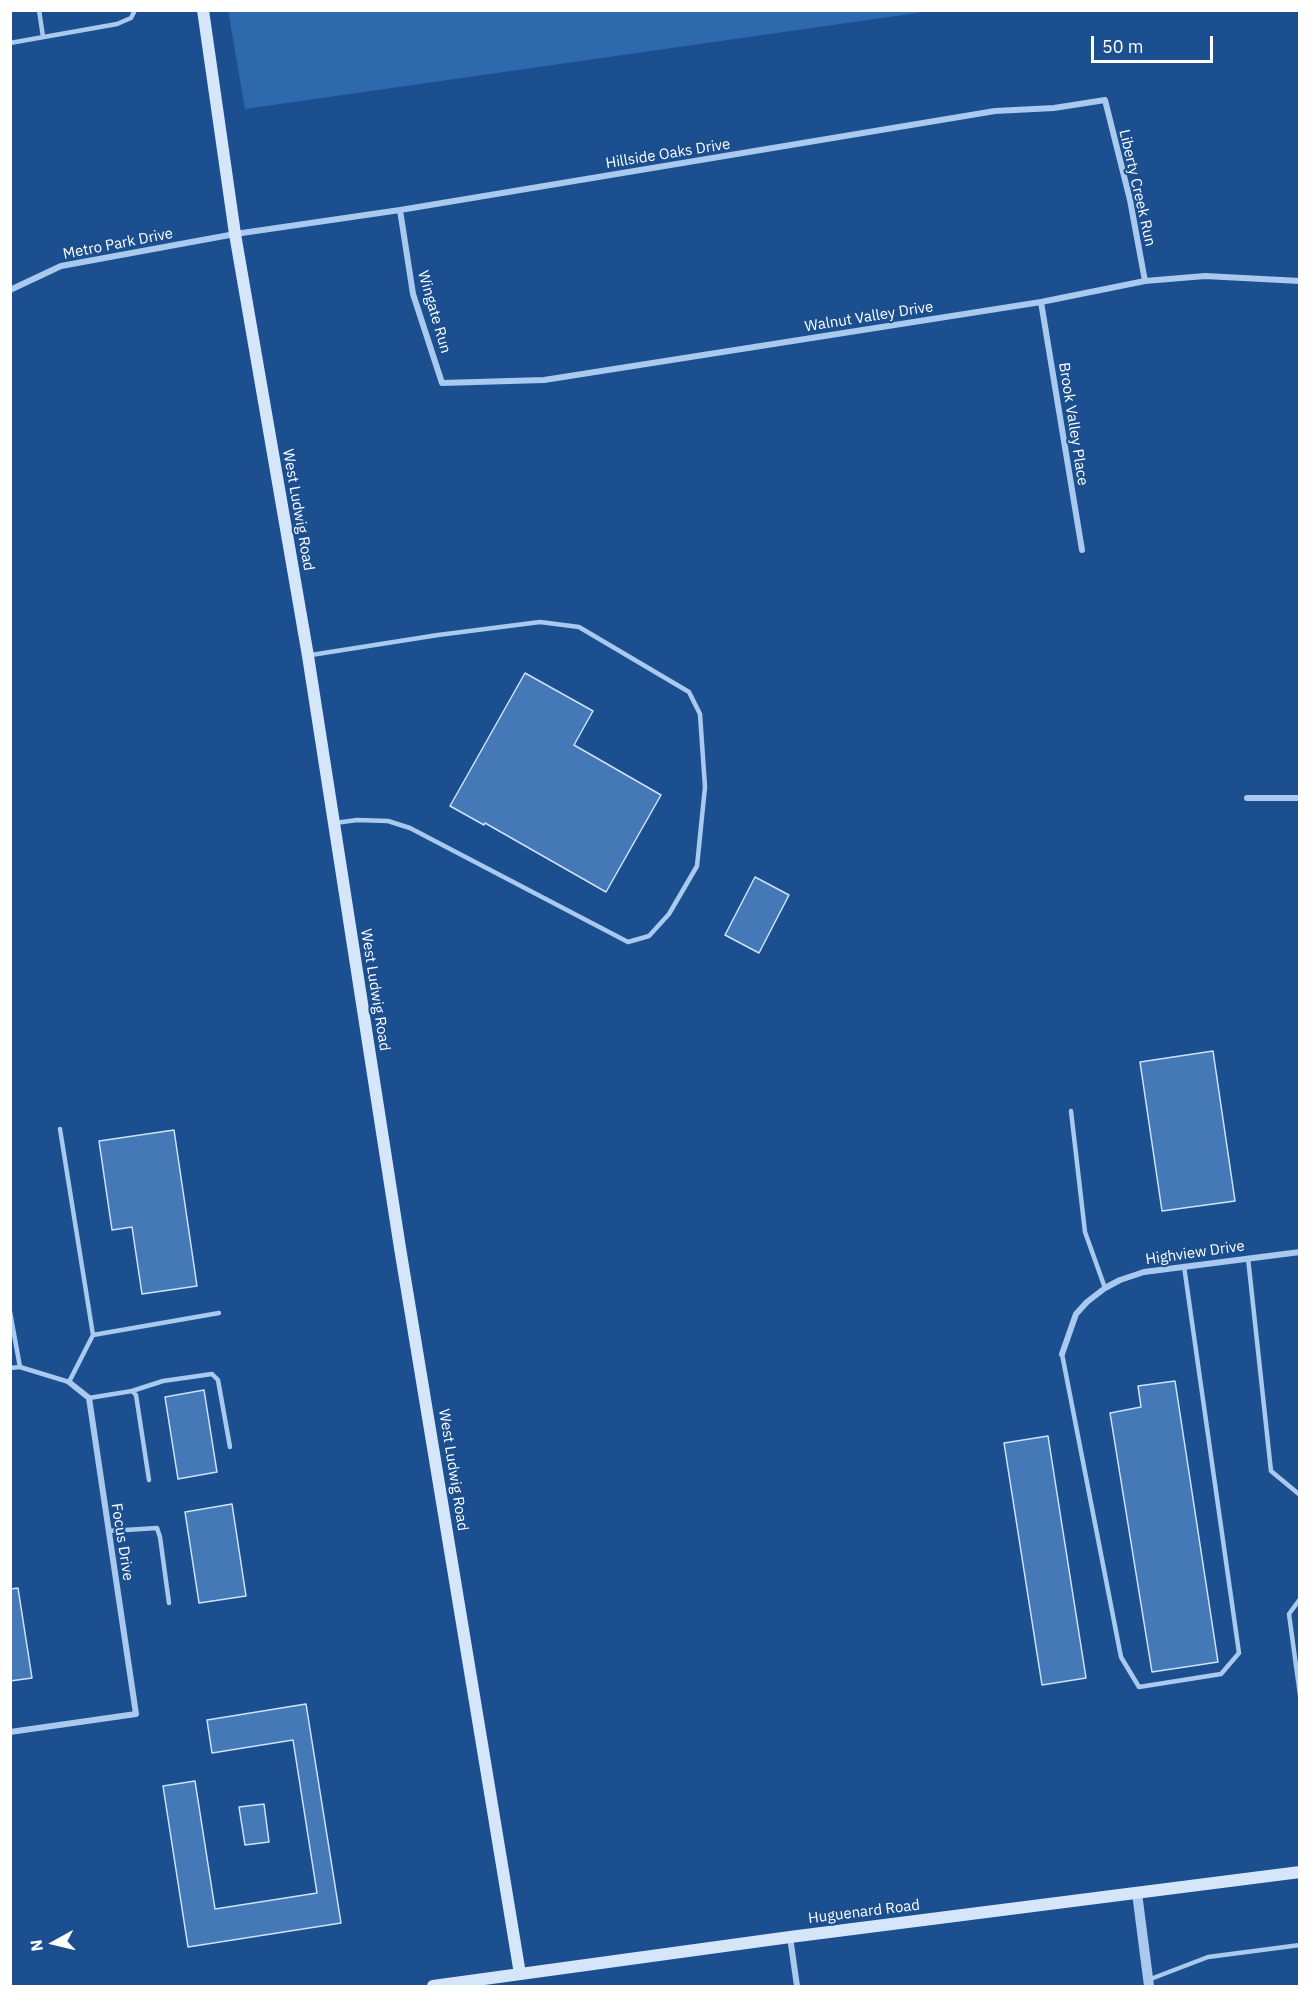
<!DOCTYPE html>
<style>
body{margin:0}
#map{position:relative;width:1310px;height:1997px;overflow:hidden;background:#1b4f8f;font-family:"IBM Plex Sans",sans-serif}
canvas{display:block}
.frame{position:absolute;inset:0;border:12px solid #fff;pointer-events:none}
.north{position:absolute;left:24px;top:1913px;width:60px;height:60px;-webkit-text-stroke:4px #1b4f8f;paint-order:stroke;rotate:262deg;font-size:16px;font-weight:700;line-height:24px;text-align:center;color:#fff}
.north::after{content:'';display:block;margin:auto;width:21px;height:27px;background:#fff;clip-path:polygon(50% 0,100% 100%,50% 72%,0 100%)}
.scale{position:absolute;left:1091px;top:36px;width:122px;height:27px;box-sizing:border-box;border:3px solid #fff;border-top:0;padding-left:8px;font-size:18px;line-height:21px;white-space:nowrap;color:#fff;-webkit-text-stroke:4px #1b4f8f;paint-order:stroke}
</style>
<div id="map">
<canvas width="1310" height="1997"></canvas>
<div class="frame"></div>
<div class="north">N</div>
<div class="scale">50 m</div>
</div>
<script>
const c = document.querySelector('canvas').getContext('2d');
c.lineJoin = 'round';
function fillPath(path, color) { c.fillStyle = color; c.fill(path, 'evenodd'); }
const toPath = rows => new Path2D(rows.map(r => 'M' + r).join(''));
function strokePath(path, color, width, dash) { c.strokeStyle = color; c.lineWidth = width; c.lineCap = dash ? 'butt' : 'round'; c.setLineDash(dash || []); c.stroke(path); }
function drawText(font, color, halo, rows, align = 'center') {
  c.font = font + ' "IBM Plex Sans",sans-serif'; c.lineWidth = 4.5; c.setLineDash([]); c.textBaseline = 'middle'; c.strokeStyle = halo; c.fillStyle = color; for (const [text, x, y, turn = 0] of rows) {
    c.save(); c.translate(x, y); c.rotate((+turn || 0) * Math.PI / 180); c.textAlign = isNaN(turn) ? turn : align; if (halo) c.strokeText(text, 0, 0); c.fillText(text, 0, 0); c.restore();
  }
}
fillPath(toPath([
 [228,10,931,10,931,11,245,109]
]), '#2e69ad');
const building = toPath([
 [525,673,593,711,574,745,661,795,606,892,485,823,484,825,450,806,525,673],
 [755,877,789,895,759,953,725,935,755,877],
 [1213,1051,1235,1201,1162,1211,1140,1062,1213,1051],
 [174,1130,197,1286,142,1294,132,1227,112,1230,99,1141,174,1130],
 [1175,1381,1218,1662,1152,1672,1110,1413,1141,1407,1138,1386,1175,1381],
 [204,1390,217,1472,178,1479,165,1397,204,1390],
 [1048,1436,1086,1678,1042,1685,1004,1443,1048,1436],
 [232,1504,246,1596,199,1603,185,1512,232,1504],
 [18,1588,32,1678,10,1681,10,1589,18,1588],
 [306,1704,341,1923,188,1947,163,1786,195,1781,215,1909,317,1893,293,1740,212,1753,207,1720,306,1704],
 [264,1804,269,1842,245,1845,239,1807,264,1804]
]);
fillPath(building, '#4478b7');
strokePath(building, '#cfe3fa', 1.5);
strokePath(toPath([
 [39,10,43,37],
 [10,43,117,24,131,18,135,10],
 [311,655,438,635,540,622,579,627,689,692,700,714,705,787,697,866,669,914,649,936,628,942,410,828,388,821,357,820,335,823],
 [1071,1111,1085,1232,1105,1288],
 [1248,1258,1271,1471,1300,1495],
 [10,1312,20,1367],
 [93,1335,219,1313],
 [1062,1354,1121,1657,1139,1687,1221,1674,1239,1653,1184,1266],
 [10,1368,20,1367,69,1382,93,1335,60,1129],
 [132,1391,163,1381,212,1374,218,1380,230,1447],
 [89,1398,132,1391,136,1395,149,1480],
 [109,1531,157,1528,160,1537,169,1603],
 [1300,1599,1289,1614,1300,1695],
 [1148,1980,1208,1957,1300,1945]
]), '#a9c9ee', 4.5);
strokePath(toPath([
 [400,210,413,294,442,383,544,380,1041,302,1145,281,1205,276,1300,281],
 [10,290,61,266,235,234,400,210,995,111,1054,108,1105,100,1130,200,1145,281],
 [1041,302,1082,550],
 [1247,798,1300,798],
 [1062,1354,1076,1314,1087,1302,1105,1288,1120,1280,1144,1272,1300,1252],
 [10,1732,136,1714,89,1398,69,1382],
 [790,1937,797,1986]
]), '#a9c9ee', 6);
strokePath(toPath([
 [1137,1893,1149,1986]
]), '#a9c9ee', 10);
strokePath(toPath([
 [203,10,235,234,308,656,400,1248,520,1974],
 [433,1986,790,1937,1300,1872]
]), '#d6e6fa', 12);
drawText('15px', '#fff', '#1b4f8f', [
 ["Hillside Oaks Drive",668,154,-9],
 ["Liberty Creek Run",1137,188,77],
 ["Metro Park Drive",118,244,-11],
 ["Wingate Run",434,312,74],
 ["Walnut Valley Drive",869,317,-9],
 ["Brook Valley Place",1073,424,81],
 ["West Ludwig Road",298,510,80],
 ["West Ludwig Road",375,990,81],
 ["Highview Drive",1195,1253,-8],
 ["West Ludwig Road",453,1470,81],
 ["Focus Drive",122,1542,81],
 ["Huguenard Road",864,1912,-7]
]);
</script>
